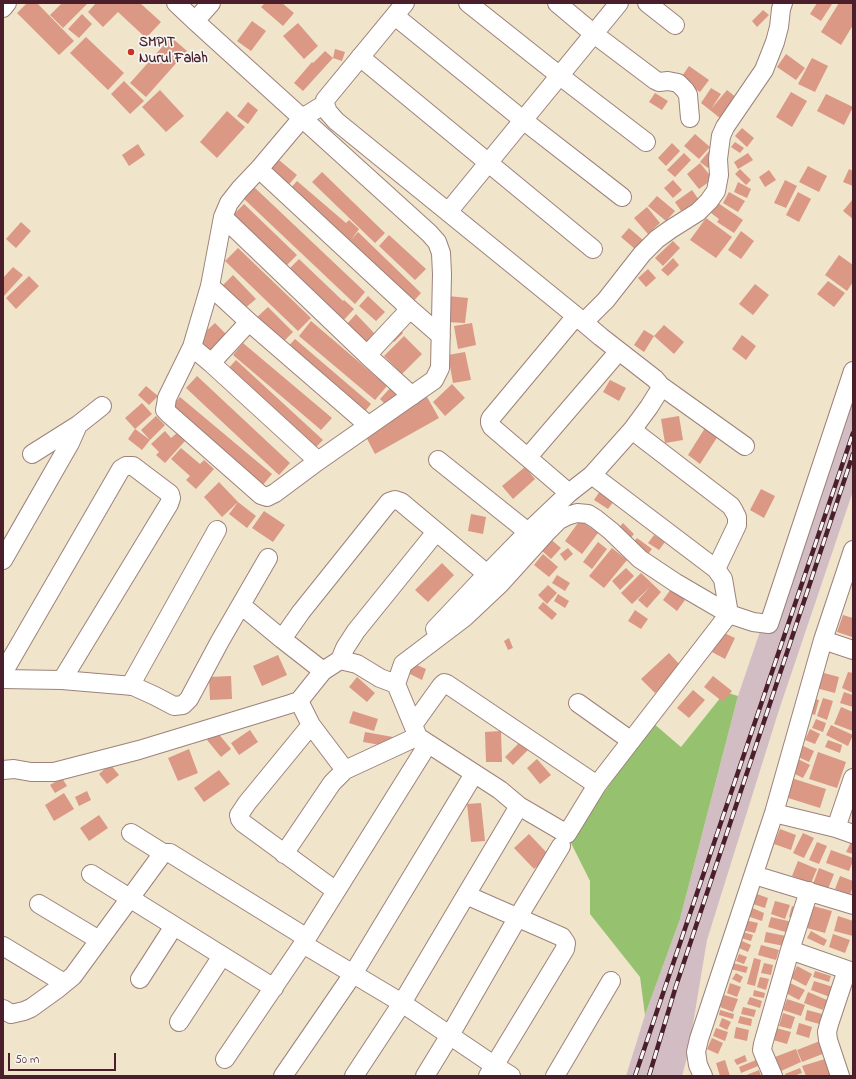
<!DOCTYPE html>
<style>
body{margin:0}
#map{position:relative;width:856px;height:1079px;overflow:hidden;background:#f0e4cb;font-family:"Indie Flower",sans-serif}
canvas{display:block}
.frame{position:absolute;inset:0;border:4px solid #4a1f2b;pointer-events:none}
.scale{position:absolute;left:8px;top:1053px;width:108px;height:18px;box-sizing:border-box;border:2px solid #4a1f2b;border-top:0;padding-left:5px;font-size:12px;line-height:14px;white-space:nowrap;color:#4a1f2b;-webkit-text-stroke:3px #f6f6f2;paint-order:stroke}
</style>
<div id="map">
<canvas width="856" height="1079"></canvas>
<div class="frame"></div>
<div class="scale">50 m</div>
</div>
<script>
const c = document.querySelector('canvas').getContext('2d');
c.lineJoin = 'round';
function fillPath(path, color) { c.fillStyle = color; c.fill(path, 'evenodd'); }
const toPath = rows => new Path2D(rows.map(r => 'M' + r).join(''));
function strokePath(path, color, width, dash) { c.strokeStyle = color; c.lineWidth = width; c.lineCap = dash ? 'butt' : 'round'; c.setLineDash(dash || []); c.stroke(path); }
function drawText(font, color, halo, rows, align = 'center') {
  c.font = font + ' "Indie Flower",sans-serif'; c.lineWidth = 3.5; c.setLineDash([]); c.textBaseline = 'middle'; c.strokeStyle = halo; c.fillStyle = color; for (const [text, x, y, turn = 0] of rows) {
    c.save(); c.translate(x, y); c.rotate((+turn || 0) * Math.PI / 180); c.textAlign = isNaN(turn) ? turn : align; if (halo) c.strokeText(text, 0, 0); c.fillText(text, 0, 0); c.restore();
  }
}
fillPath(toPath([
 [853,358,853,491,778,713,707,940,688,1054,682,1076,626,1076,645,1015,680,919,738,696]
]), '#d2bdc5');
fillPath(toPath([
 [725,692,738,696,680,919,645,1015,640,977,590,914,590,881,570,841,653,723,681,747]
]), '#96c270');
fillPath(toPath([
 [27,3,37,3,74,41,59,55,17,13],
 [62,3,88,3,63,28,50,15],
 [96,3,140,3,161,22,146,38,118,12,103,27,88,12],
 [265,3,282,3,294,13,283,26,261,7],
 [817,3,831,3,832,4,821,21,810,14],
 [839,3,853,3,853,25,841,45,821,32],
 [763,10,769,15,757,27,752,21],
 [82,14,92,24,79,38,68,29],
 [252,21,266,31,251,51,237,41],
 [298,23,318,46,304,59,283,36],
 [86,37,124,73,108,90,70,53],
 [171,37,187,51,146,97,130,83],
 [335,49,345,52,342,61,333,58],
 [325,51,333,58,303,91,294,83,312,62,313,63],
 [786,54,805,68,796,80,777,67],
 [812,58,828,66,815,92,798,84],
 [689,66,709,80,700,92,680,79],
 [124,81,144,101,130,114,111,94],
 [711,88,721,94,711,109,727,90,737,98,720,118,701,103],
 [160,90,184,116,166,132,142,107],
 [791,92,807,101,792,127,776,117],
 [655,93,668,101,662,110,649,102],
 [826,94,853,107,844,125,817,111],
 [248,102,258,110,248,124,237,116],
 [227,111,245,127,217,158,200,142],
 [742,128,754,138,747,147,735,136],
 [695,134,710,147,699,159,684,146],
 [735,142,744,148,740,153,731,147],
 [672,143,680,151,666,166,658,158],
 [138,144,145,155,129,166,122,155],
 [709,151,716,158,708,168,700,162],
 [684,153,691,160,675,177,667,170],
 [748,153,753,160,738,169,734,162],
 [279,160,297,175,286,188,268,172],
 [700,163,713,179,699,189,687,174],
 [808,166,827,176,819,192,799,182],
 [740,169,751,180,746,185,735,174],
 [849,169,853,171,853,186,843,182],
 [769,170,776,180,765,187,759,177],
 [322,172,385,233,375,243,312,182],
 [673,180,682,190,673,198,664,188],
 [785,180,797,186,786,208,774,203],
 [297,181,346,223,349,220,359,229,351,240,358,232,421,293,410,305,287,192],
 [738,182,751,189,747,198,734,192],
 [254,187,365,292,355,304,243,198],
 [692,190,699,200,681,211,675,202],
 [729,192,745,201,738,212,723,203],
 [798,192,811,199,799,222,786,215],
 [657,196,675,211,666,221,648,206],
 [853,199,853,219,843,211],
 [718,203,743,220,734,233,717,222,719,219,711,213],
 [244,204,297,255,286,266,233,215],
 [647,207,660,223,648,234,634,218],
 [706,218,732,237,716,258,690,240],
 [21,222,31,231,16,248,6,239],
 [629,228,643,240,635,249,621,237],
 [741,231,754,241,741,259,728,250],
 [389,235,426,269,415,280,379,246],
 [673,241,680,248,663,266,655,258],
 [238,248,311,318,298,331,225,261],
 [839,255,853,265,853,282,847,291,825,275],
 [673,258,679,265,668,276,661,270],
 [299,259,343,301,344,300,354,309,341,323,288,270],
 [13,267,23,275,3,297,3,278],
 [648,269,656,278,646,287,638,278],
 [233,275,256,299,244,309,222,286],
 [29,276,39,286,16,309,6,298],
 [828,281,845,293,834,307,817,294],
 [755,284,769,295,753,315,739,304],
 [368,296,385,312,376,321,359,306],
 [448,296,468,298,465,323,445,322],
 [268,307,293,332,282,343,256,318],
 [356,314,375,334,365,344,346,325],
 [311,321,387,386,375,400,299,336],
 [215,323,227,335,206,354,194,342],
 [472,323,476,345,458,349,454,326],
 [664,325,684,342,674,354,654,336,644,352,634,345,644,330,654,336],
 [397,327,403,333,394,342,388,336],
 [742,335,756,346,746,360,732,349],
 [404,336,422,354,402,374,384,356],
 [295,339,371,404,361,416,285,350],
 [243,343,332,418,321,430,233,355],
 [465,352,471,380,453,383,448,355],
 [236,360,323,440,312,451,225,372],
 [197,376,290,463,279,475,186,388],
 [610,380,626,388,619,401,603,392],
 [452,384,465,398,445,416,433,402],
 [146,386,158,396,149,405,138,395],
 [392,386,400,394,388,407,380,399],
 [180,397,272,474,262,486,170,409],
 [427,397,439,418,375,454,364,433],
 [142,403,152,414,135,429,125,418],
 [156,416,165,425,150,440,142,450,128,439,135,429,150,440,141,430],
 [679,416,683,440,665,443,661,419],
 [705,428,718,436,700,464,688,455],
 [165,431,171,438,177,433,185,441,165,463,156,455,159,452,151,444],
 [181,448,200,464,204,460,214,469,196,489,186,480,190,476,171,459],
 [525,467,535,479,513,499,502,486],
 [219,482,238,502,222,517,204,497],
 [761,489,775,496,764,518,750,510],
 [600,491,614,501,608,509,594,500],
 [238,502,256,516,247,528,229,514],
 [264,511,285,525,273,542,252,528],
 [471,514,486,517,483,534,468,531],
 [580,520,598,533,582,554,565,541],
 [623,523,634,534,628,541,616,531],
 [654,535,665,542,659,550,648,543],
 [548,537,561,548,551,559,539,548],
 [637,538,652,549,645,558,630,546],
 [598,542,607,549,592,569,583,562],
 [568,548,573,554,565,561,560,554],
 [612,548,627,560,604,588,589,576],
 [543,554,558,567,549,577,534,565],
 [442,563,454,575,428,602,415,590],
 [626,568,634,576,620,590,612,581],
 [641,573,661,592,647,608,638,600,650,587,632,604,621,593],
 [557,575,570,583,565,591,552,583],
 [548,585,557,593,547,604,538,595],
 [671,589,685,600,677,611,663,600],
 [558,594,569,601,565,608,554,601],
 [543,602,557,614,552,620,538,608],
 [635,610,648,619,641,629,628,621],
 [843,615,853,618,853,632,852,637,837,632],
 [722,632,735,638,725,659,712,652],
 [509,638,513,648,508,650,504,641],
 [669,653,682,667,655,693,641,679],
 [278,655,287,675,262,686,253,666],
 [410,662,426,669,422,680,406,672],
 [820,672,839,677,835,693,816,688],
 [848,672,853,673,853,693,842,688],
 [231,676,232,699,210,700,209,677],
 [713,676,732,691,723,702,704,687],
 [357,677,375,693,367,702,349,687],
 [693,690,705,700,689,718,677,708],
 [844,692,853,695,853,707,840,703],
 [810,698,819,700,815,715,806,712],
 [823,698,833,701,827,720,817,716],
 [841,707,853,712,853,731,834,724],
 [353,711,378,719,374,731,349,723],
 [816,719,826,723,823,732,812,728],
 [831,725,853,735,848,746,826,735],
 [810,729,820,734,815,744,805,740],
 [250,730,258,742,239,755,231,743],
 [501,731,502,762,486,762,485,732],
 [217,732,231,749,221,757,207,740],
 [365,732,393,737,392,747,363,742],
 [522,740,530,748,513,765,505,757],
 [828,740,842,745,840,753,825,747],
 [799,744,814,751,809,762,794,755],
 [189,749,198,773,178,781,168,758],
 [818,752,846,762,837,788,809,779],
 [796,758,810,765,803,778,789,771],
 [537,759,551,775,540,784,527,768],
 [110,764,119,775,107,784,99,774],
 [219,770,230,784,204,802,194,788],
 [788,777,826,789,820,808,782,796],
 [62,778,67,786,55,793,50,785],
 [87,791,91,800,79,806,75,797],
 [64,793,74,809,54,821,45,805],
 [481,803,485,841,471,842,467,804],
 [99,815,108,828,89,841,80,828],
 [780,829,796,835,791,850,774,844],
 [803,833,814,838,804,858,793,853],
 [529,834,549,855,534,869,514,848],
 [817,842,827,846,819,864,809,860],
 [851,842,853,843,853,854,846,852],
 [831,850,853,858,853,861,849,871,826,863],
 [798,861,817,869,811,883,792,876],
 [819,868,834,874,828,889,813,884],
 [840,876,853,881,853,886,850,895,835,889],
 [757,894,768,898,765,908,753,904],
 [775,901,790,905,785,919,771,914],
 [792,906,797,908,794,918,789,917],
 [813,906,832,911,825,933,807,928],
 [750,907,764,913,762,921,747,916],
 [838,916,853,921,853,936,834,931],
 [771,917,792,922,789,933,768,927],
 [745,920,758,923,755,933,742,930],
 [811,931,827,940,824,946,807,938],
 [743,932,753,935,751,941,741,938],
 [766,932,786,936,784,946,764,942],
 [833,934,850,940,845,953,829,947],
 [742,941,751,945,748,952,739,948],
 [761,945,779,950,776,960,758,955],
 [739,954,747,957,744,964,736,961],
 [754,958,761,960,755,986,747,984],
 [733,963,748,967,746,973,731,969],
 [764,963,773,965,771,975,761,973],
 [797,966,812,974,806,986,791,978],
 [815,971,831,976,829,982,813,977],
 [736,973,743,977,740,983,732,979],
 [760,977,769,979,766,990,757,987],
 [814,981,833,987,830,997,811,990],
 [730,983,741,987,737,997,727,993],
 [790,983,805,990,799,1000,786,993],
 [754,990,765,993,764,998,753,996],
 [808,992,827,1000,823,1010,804,1003],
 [724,995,738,999,733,1012,720,1007],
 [750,997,762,1001,760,1008,747,1004],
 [787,999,805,1005,801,1016,783,1010],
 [743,1007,756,1010,754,1017,741,1014],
 [720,1010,734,1014,733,1019,719,1015],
 [807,1010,826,1015,823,1025,805,1020],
 [783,1013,795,1017,791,1029,779,1026],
 [740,1016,752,1019,751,1026,738,1023],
 [722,1018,731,1022,727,1030,719,1026],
 [799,1023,812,1027,809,1038,796,1034],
 [736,1027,749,1030,747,1041,734,1038],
 [716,1028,728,1032,725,1041,713,1036],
 [776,1028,791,1032,787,1044,773,1040],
 [712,1038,723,1043,718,1054,707,1049],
 [820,1041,825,1053,802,1062,797,1050],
 [796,1049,801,1062,781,1071,775,1057],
 [745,1055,747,1061,737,1065,734,1060],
 [825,1059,830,1076,806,1076,802,1066],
 [725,1060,730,1076,720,1076,716,1063],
 [756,1060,758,1066,741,1073,739,1067],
 [800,1068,802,1073,794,1076,786,1076,785,1074],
 [759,1070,761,1076,744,1076]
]), '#da9885');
const minor = toPath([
 [176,3,195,21,302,118,429,233,437,242,441,253,442,274,440,368,434,380,318,461,275,493,267,497,261,495,169,414,165,410,166,405,167,398,192,347,210,286,223,217,229,203,240,189,259,169,302,118,325,104],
 [405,3,325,100,325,104,328,112,336,121,576,316,601,337,655,379,661,386,745,446],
 [468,3,560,76,646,142],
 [557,3,594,34,655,80,659,82,668,81,678,83,685,90,688,95,690,118],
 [647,3,675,25],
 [3,8,7,3],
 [395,16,523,120,622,197],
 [195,21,211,3],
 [360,57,593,249],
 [259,169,410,309,441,336],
 [448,212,619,3],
 [223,217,367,355,412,396],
 [210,286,249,322,368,425],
 [584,322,606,300,642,254,657,239,671,229,698,212,709,201,716,191,719,175,718,159,721,136,725,127,764,70,775,42,779,27,781,9,783,3],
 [192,347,211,363,318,461],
 [367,355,410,309],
 [211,363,249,322],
 [78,425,102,406],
 [632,430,731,506,734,511,737,517,737,525,716,569],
 [528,457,619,351],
 [438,460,528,532],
 [569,493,492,427,490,423,490,420,491,418,576,316],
 [3,560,70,443,78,425,32,454],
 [241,605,282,639],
 [435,629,487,574,528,532,569,493,592,475,632,430,649,407,659,391,661,386],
 [823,640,853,650],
 [340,660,345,648,356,631,436,532],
 [323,671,282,639,301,612,389,502,395,500,401,502,487,574],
 [3,673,121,469,126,466,133,466,170,494,171,498,169,504,62,680],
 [3,679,62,680,133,686,155,696,174,706,183,705,189,699,220,641,268,558],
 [396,684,418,737,500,790,519,806,567,834,597,785,729,614,723,579,716,569,592,475],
 [130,686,217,530],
 [299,701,311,725,345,770],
 [578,703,630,740],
 [311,725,247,803,239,815,240,819,243,823,336,891],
 [413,725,441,686,444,683,447,684,597,785],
 [3,770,14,769,31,772,54,772,139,750,290,704,299,701,323,671,340,660,357,664,380,678,396,684,403,664,465,617,500,584,546,533,559,520,567,516,577,513,588,514,596,519,611,531,640,559,676,583,729,614,753,622,769,624,853,371],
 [774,813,836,828,853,834],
 [836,828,853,778],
 [131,833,163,853],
 [284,854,332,783,345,770,412,739,418,737],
 [91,874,274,988],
 [754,875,853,905],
 [39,904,99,940],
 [303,944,402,1003,495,1066,511,1076],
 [3,946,64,983],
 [790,950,853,972],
 [140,979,174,926],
 [3,1009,11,1014,24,1011,31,1008,56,990,73,976,163,853,170,853,307,938],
 [179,1022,222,956],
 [225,1059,303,944,428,744],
 [283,1076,353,974,474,774],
 [354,1076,402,1003,466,895],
 [425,1076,450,1035,518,917,561,846],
 [488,1076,565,949,566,943,562,937,466,895,519,806],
 [555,1076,611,981],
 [703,1076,698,1065,696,1052,699,1039,774,813,823,640,853,550],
 [773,1076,764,1055,762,1050,763,1044,790,950,809,891],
 [840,1076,828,1040,827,1032,829,1024,847,970]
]);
strokePath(minor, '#9d827b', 20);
strokePath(minor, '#fff', 18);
const rail = toPath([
 [635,1076,853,433],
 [649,1076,676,986,853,454]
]);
strokePath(rail, '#4a1f2b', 4.5);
strokePath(rail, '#f6f6f2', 3, [9]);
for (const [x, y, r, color] of [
 [131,52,4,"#c8321e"]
]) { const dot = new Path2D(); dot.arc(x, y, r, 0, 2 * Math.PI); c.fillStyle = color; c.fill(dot); strokePath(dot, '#f6f6f2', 1.5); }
drawText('bold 14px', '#4a1f2b', '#f6f6f2', [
 ["SMPIT",139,44],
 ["Nurul Falah",139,60]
], 'left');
</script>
